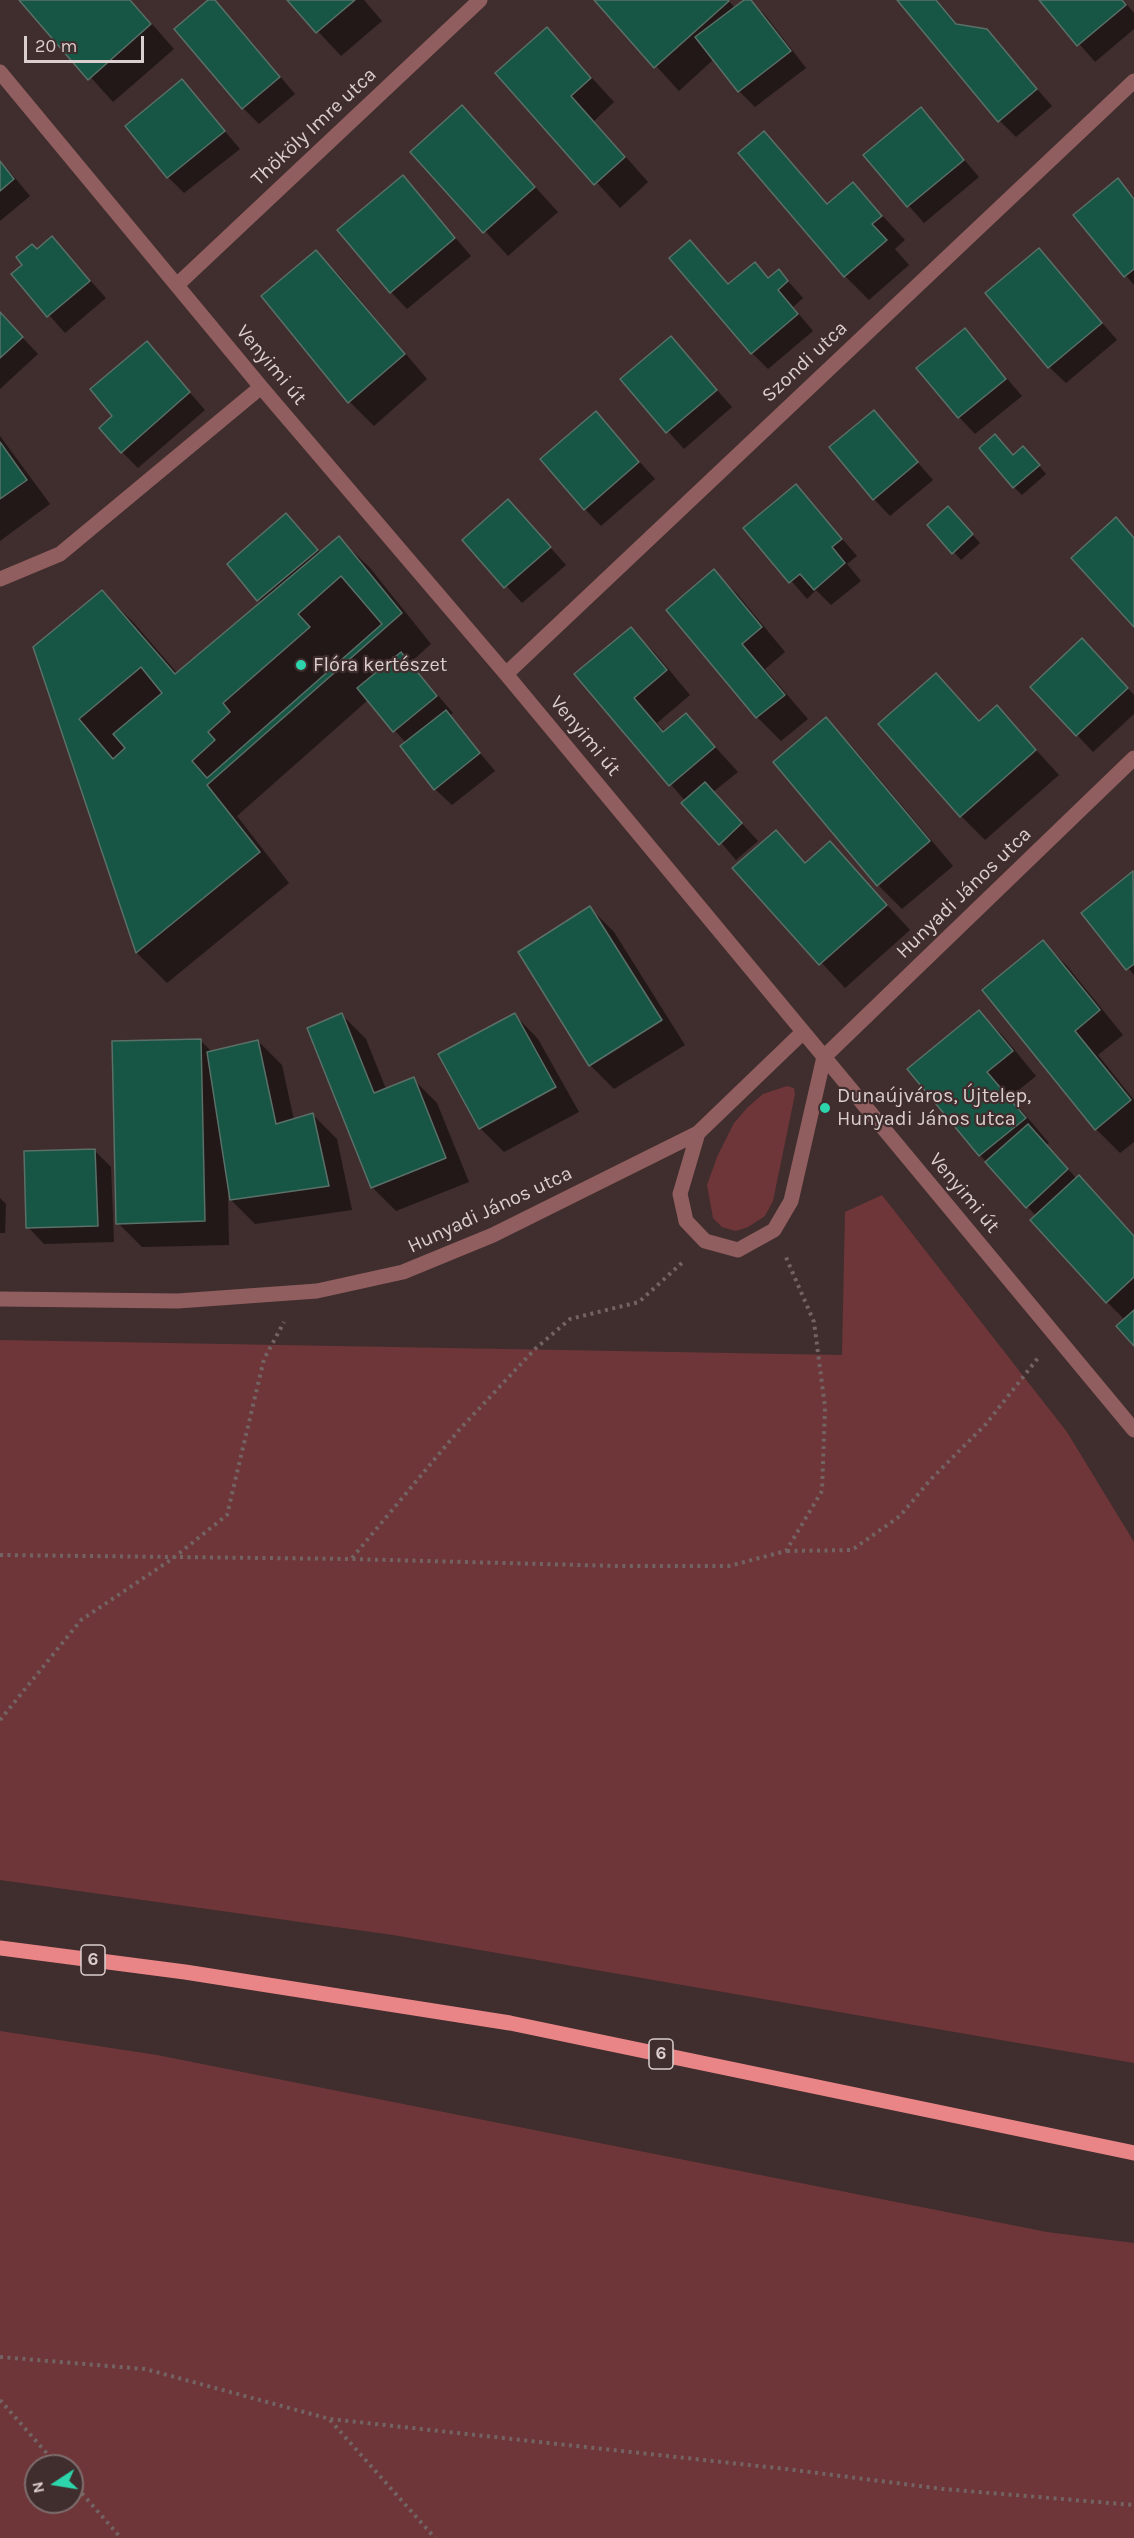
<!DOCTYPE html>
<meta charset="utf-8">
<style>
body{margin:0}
#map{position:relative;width:1134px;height:2538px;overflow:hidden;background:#402d2d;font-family:Karla,sans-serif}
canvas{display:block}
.north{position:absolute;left:24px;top:2454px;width:60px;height:60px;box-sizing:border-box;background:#402d2d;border:2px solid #7e6d6d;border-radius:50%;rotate:258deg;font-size:16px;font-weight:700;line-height:24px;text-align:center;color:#dbcece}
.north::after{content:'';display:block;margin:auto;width:21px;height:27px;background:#2cd5ab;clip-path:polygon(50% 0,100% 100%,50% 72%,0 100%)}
.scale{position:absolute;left:24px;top:36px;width:120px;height:27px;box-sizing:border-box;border:3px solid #dbcece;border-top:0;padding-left:8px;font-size:18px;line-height:21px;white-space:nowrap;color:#dbcece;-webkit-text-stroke:4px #402d2d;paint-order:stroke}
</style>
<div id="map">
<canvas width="1134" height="2538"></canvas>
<div class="north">N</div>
<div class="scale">20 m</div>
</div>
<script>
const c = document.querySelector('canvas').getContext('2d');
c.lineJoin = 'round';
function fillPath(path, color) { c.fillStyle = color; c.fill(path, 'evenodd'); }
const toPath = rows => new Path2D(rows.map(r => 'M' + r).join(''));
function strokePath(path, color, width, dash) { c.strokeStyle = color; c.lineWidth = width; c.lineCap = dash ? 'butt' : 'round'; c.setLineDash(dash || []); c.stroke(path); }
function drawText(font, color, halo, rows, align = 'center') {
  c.font = font + ' Karla,sans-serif'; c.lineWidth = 4.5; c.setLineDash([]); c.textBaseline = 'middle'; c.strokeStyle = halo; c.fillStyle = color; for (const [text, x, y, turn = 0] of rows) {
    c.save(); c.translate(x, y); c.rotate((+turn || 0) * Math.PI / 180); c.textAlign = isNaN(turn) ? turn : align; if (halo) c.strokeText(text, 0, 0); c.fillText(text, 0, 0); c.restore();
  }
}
fillPath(toPath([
 [787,1086,794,1088,795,1094,773,1201,765,1216,748,1227,736,1231,722,1227,713,1218,707,1185,717,1157,734,1123,748,1107,763,1094],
 [882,1195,1067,1432,1134,1542,1134,2063,393,1935,0,1880,0,1340,842,1355,845,1212],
 [0,2031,157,2055,1047,2232,1134,2243,1134,2538,0,2538],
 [36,2466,72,2466,72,2502,36,2502]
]), '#6e3638');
fillPath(toPath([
 [21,0,131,0,174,49,113,102],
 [210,0,213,0,228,15,295,94,259,124,243,108],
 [289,0,364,0,382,21,341,56],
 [596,0,728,0,735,8,746,0,750,0,765,15,806,68,755,107,739,91,714,59,679,91],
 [899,0,937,0,959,26,986,31,1052,106,1016,137,1000,121],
 [1041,0,1123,0,1134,13,1134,29,1095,62],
 [547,29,614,102,594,121,648,182,620,208,498,73],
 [182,81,240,149,184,193,168,177],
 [462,107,558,212,508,256,413,152],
 [921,109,979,177,924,223,865,156],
 [764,133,829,205,853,184,905,240,895,249,909,265,869,300,845,276,740,153],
 [0,160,30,196,0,221],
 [403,177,471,256,407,309,391,292],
 [1118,180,1134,197,1134,285,1075,215],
 [52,238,106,298,65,333,13,274],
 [690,242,730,285,755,264,769,279,779,271,803,298,793,307,813,331,768,369,752,353],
 [1039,250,1117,340,1066,383,1049,367],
 [316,252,340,276,427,379,374,426,350,402,263,297],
 [0,314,38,354,0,389],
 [965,330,1022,396,975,434,959,417],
 [671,338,732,407,684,449,622,380],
 [146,343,205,410,138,468,122,452,114,416],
 [874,412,933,480,890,516,874,499],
 [596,413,655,479,601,526,585,509],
 [0,436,50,504,0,541],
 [1031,456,1046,474,1022,495,1014,487,1014,457],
 [796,486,857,556,847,564,861,581,831,605,816,590,807,599,746,528],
 [286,516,321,553,339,538,370,568,431,644,410,663,453,713,449,716,495,771,452,805,435,789,406,743,368,700,237,816,289,883,167,983,137,953,35,647,102,592,133,622,178,674,262,603,229,564],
 [956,516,980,543,961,560,954,552],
 [524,518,566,565,522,603,464,540],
 [714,571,738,595,785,652,765,669,808,719,781,741,757,717,668,610],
 [631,629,655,653,690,695,657,723,666,733,686,715,738,772,713,792,758,841,736,860,576,674],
 [1098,656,1134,695,1134,714,1093,752,1077,735],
 [936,675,980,721,997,707,1059,775,985,840,961,816],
 [826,719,850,744,953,866,902,909,878,885],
 [776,832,807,864,830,843,910,930,845,988,734,868],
 [1133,873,1134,874,1134,975,1083,913],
 [590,908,614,932,685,1045,614,1089,590,1065],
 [1043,942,1067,966,1123,1035,1098,1055,1134,1100,1134,1142,1120,1153,1096,1129,984,991],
 [979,1012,1003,1036,1036,1076,1010,1097,1049,1143,1046,1145,1077,1179,1079,1178,1134,1235,1134,1344,1125,1320,1107,1302,1036,1216,980,1155,909,1069],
 [514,1014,538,1039,579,1112,504,1152,480,1128,440,1055],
 [342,1015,366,1039,386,1089,413,1079,437,1103,469,1182,396,1211,372,1187],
 [201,1041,212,1052,258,1041,282,1065,294,1120,313,1115,337,1139,352,1210,255,1224,231,1200,230,1192,228,1193,229,1245,142,1247,118,1223],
 [95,1151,111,1167,114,1242,44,1244,28,1227],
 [0,1198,6,1204,5,1233,0,1233]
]), '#0007');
const building = toPath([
 [19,0,130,0,151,24,88,80,19,0],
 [208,0,215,0,280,77,242,109,174,29,208,0],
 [287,0,355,0,316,33,287,0],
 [594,0,728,0,729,1,654,68,594,0],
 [744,0,751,0,791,51,738,92,695,37,744,0],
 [897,0,936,0,956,24,987,29,1037,89,998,122,897,0],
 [1039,0,1122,0,1126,5,1077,46,1039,0],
 [547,27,591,78,571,96,625,157,594,185,495,73,547,27],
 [182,79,225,131,167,178,125,126,182,79],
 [462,105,535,187,483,233,410,152,462,105],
 [921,107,964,160,907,207,863,155,921,107],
 [764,131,827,204,853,182,882,216,872,224,887,240,844,277,738,153,764,131],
 [0,161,14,179,0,191,0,161],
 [403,175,455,238,390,293,337,230,403,175],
 [1118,178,1134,199,1134,269,1124,277,1073,215,1118,178],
 [52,236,90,281,47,317,11,274,22,265,16,257,32,244,37,249,52,236],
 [690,240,728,284,755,262,768,278,779,269,788,281,778,290,798,314,751,354,669,258,690,240],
 [1039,248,1102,323,1048,368,985,293,1039,248],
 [316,250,405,354,348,403,261,296,316,250],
 [0,312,23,337,0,358,0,312],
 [965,328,1006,379,958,418,916,368,965,328],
 [671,336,717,390,666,433,620,379,671,336],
 [147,341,190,392,121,453,99,428,112,416,90,389,147,341],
 [874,410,918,462,873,500,829,447,874,410],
 [596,411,639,462,584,510,540,459,596,411],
 [995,434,1013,455,1023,446,1040,465,1013,488,979,448,995,434],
 [0,442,27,480,0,499,0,442],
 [796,484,842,539,832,547,845,563,814,590,800,574,789,583,743,528,796,484],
 [508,499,551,547,504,588,462,540,508,499],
 [948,506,973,534,952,554,927,525,948,506],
 [286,513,318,550,257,601,227,564,286,513],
 [1116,517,1134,538,1134,627,1071,558,1116,517],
 [339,536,402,613,207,785,260,852,136,953,33,647,102,590,175,674,339,536],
 [714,569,762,627,742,644,785,695,756,718,666,610,714,569],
 [341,576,382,624,207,778,192,761,215,740,208,732,230,712,223,703,310,627,298,614,341,576],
 [631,627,667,670,634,698,663,732,686,713,715,747,669,786,574,674,631,627],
 [1082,638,1128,688,1076,736,1030,687,1082,638],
 [401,652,437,696,393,732,357,688,401,652],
 [141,667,162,693,113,734,125,748,113,759,79,719,141,667],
 [936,673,979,721,997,705,1036,750,960,817,878,724,936,673],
 [446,710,480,753,434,790,400,746,446,710],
 [826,717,930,841,877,886,773,762,826,717],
 [705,782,742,823,719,845,681,803,705,782],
 [776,830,805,863,830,841,887,905,819,965,732,868,776,830],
 [1133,871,1134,964,1126,970,1081,913,1133,871],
 [590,906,662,1020,589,1066,518,952,590,906],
 [1043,940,1100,1010,1075,1031,1131,1100,1095,1130,982,990,1043,940],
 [979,1010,1013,1051,987,1072,1026,1118,979,1156,907,1069,979,1010],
 [342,1013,374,1093,414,1077,446,1158,371,1188,307,1028,342,1013],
 [515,1013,556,1087,479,1129,438,1054,515,1013],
 [201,1039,205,1221,116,1224,112,1041,201,1039],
 [258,1040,276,1124,313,1113,329,1186,230,1200,207,1052,258,1040],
 [1028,1124,1068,1169,1026,1208,985,1162,1028,1124],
 [95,1149,98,1226,26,1228,24,1151,95,1149],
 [1079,1175,1134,1236,1134,1277,1106,1303,1030,1220,1079,1175],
 [1134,1310,1134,1346,1116,1326,1134,1310]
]);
fillPath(building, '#175544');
strokePath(building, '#5a7068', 1.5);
strokePath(toPath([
 [787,1551,852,1550,900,1516,931,1479,986,1424,1038,1358],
 [0,1555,351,1559,618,1566,729,1566,786,1551,822,1491,825,1407,814,1322,785,1255],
 [352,1558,459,1430,535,1349,570,1319,639,1302,685,1260],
 [0,1720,81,1620,172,1559,227,1515,264,1359,284,1322],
 [0,2357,145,2369,330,2419,786,2469,943,2489,1134,2505],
 [0,2400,58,2466],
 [330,2420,435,2538],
 [72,2482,121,2538]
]), '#746363', 4, [3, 4.5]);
strokePath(toPath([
 [0,72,261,387,506,674,1134,1430],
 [177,285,480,0],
 [0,579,60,554,261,387],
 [506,674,1134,81],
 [824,1057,1134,758],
 [698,1133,680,1194,686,1221,705,1241,738,1250,774,1230,791,1201,824,1057],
 [0,1299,178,1301,317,1291,403,1272,493,1235,698,1133,803,1032]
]), '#905e5e', 15);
strokePath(toPath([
 [0,1948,185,1972,510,2023,1134,2153]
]), '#ea8587', 15);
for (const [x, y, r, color] of [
 [301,665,6,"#2cd5ab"],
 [825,1108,6,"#2cd5ab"]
]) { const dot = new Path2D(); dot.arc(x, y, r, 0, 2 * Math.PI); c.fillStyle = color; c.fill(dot); strokePath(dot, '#402d2d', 2); }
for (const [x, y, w] of [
 [93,1960,24],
 [661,2054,24]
]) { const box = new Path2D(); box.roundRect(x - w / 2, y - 15, w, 30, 4.5); c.fillStyle = '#402d2d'; c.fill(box); strokePath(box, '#dbcece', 1.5); }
drawText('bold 18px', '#dbcece', null, [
 ["6",93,1960],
 ["6",661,2054]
]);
drawText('20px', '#dbcece', '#402d2d', [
 ["Thököly Imre utca",314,127,-43],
 ["Szondi utca",805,362,-43],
 ["Venyimi út",271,365,50],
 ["Venyimi út",585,736,50],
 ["Hunyadi János utca",964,893,-44],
 ["Venyimi út",964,1193,50],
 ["Hunyadi János utca",490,1210,-25]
]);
drawText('20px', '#dbcece', '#402d2d', [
 ["Flóra kertészet",313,665],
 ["Dunaújváros, Újtelep,",837,1096],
 ["Hunyadi János utca",837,1119]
], 'left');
</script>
